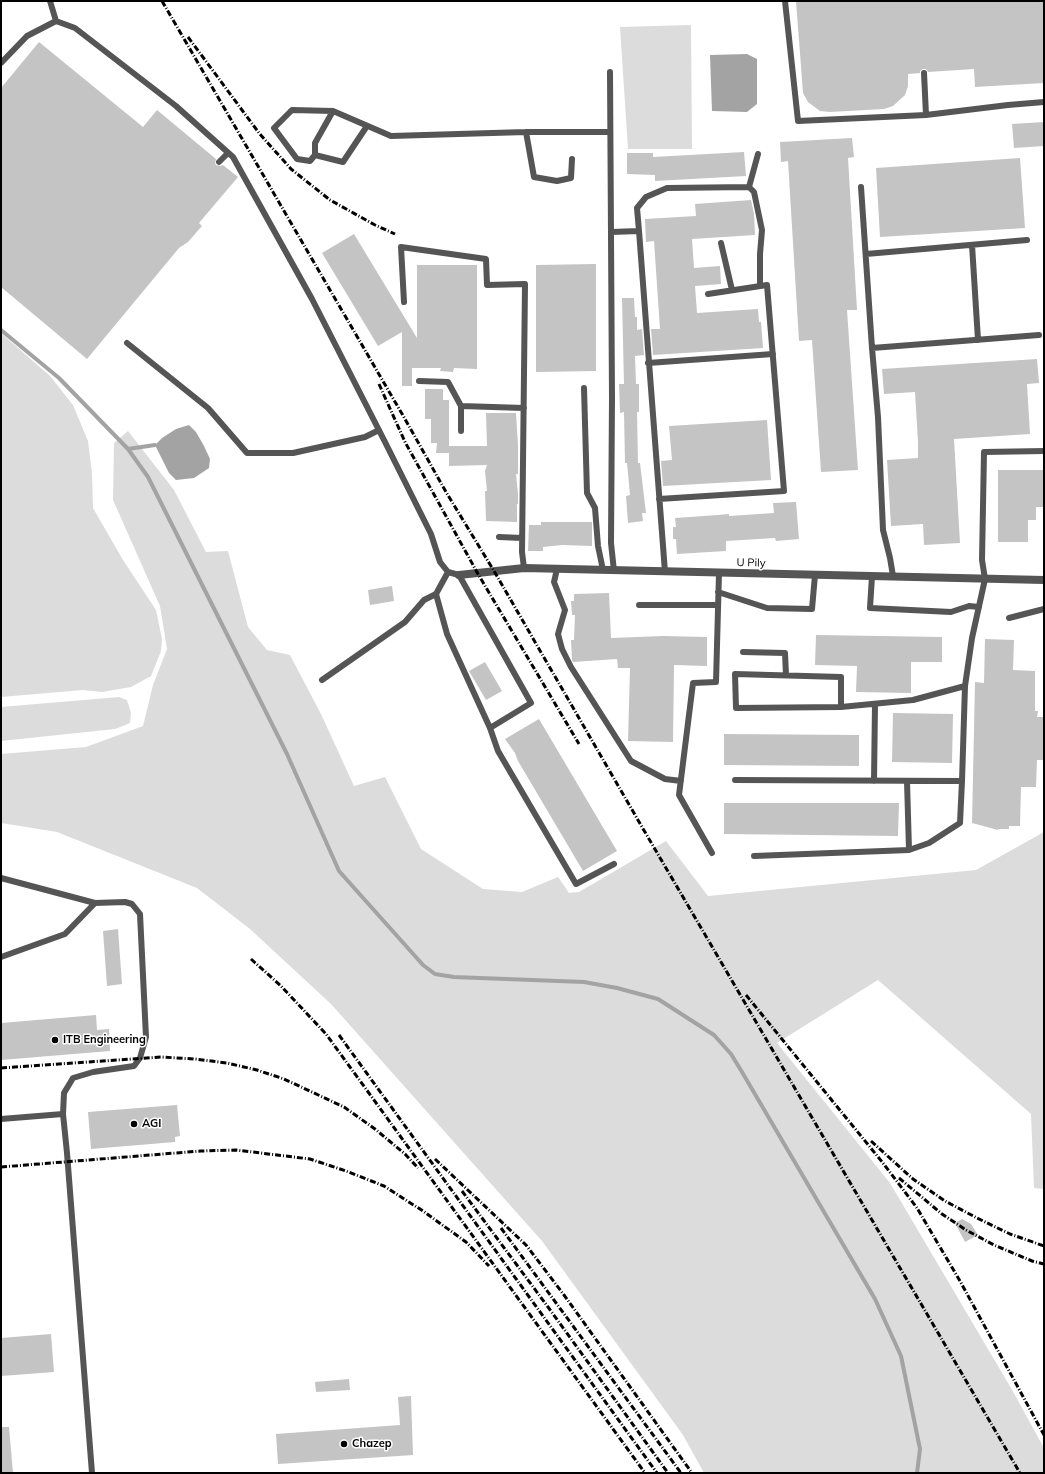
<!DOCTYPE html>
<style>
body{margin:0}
#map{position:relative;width:1045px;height:1474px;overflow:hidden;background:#fff;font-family:Mulish,sans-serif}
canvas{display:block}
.frame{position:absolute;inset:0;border:2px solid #000;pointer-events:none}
</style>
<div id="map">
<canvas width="1045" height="1474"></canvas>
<div class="frame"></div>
</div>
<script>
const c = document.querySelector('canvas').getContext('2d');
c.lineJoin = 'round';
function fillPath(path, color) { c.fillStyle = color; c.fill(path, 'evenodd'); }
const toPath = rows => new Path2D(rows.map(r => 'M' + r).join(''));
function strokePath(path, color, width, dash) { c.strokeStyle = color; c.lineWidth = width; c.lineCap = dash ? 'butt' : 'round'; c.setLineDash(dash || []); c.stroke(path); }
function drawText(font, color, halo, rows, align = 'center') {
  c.font = font + ' Mulish,sans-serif'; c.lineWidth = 3; c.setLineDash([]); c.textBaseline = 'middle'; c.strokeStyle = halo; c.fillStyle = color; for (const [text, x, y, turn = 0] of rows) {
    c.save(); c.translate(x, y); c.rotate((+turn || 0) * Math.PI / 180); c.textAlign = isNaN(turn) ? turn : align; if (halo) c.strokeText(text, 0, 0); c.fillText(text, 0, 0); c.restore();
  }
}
fillPath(toPath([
 [691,25,692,149,628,149,620,27],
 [1,333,50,376,73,405,88,441,92,473,93,508,123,560,156,610,162,639,161,651,151,676,131,687,102,692,83,690,1,697],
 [128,431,174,490,206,552,228,551,248,627,267,650,290,655,321,714,354,786,385,777,421,849,483,889,522,892,558,877,569,893,579,892,666,841,708,896,976,870,1044,832,1044,1189,1034,1188,1031,1114,878,980,777,1043,890,1183,1011,1388,1044,1448,1044,1473,704,1473,683,1435,542,1241,331,1004,250,929,197,888,57,832,1,823,1,754,86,747,143,726,153,685,167,649,160,606,113,500,114,443],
 [119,697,127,700,131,713,130,723,123,726,115,729,1,741,1,707]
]), '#dcdcdc');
fillPath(toPath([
 [747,54,757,59,757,104,747,112,712,111,710,55],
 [189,425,196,432,204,446,210,459,209,468,194,478,176,480,169,473,155,445,162,438,176,429]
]), '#a3a3a3');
strokePath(toPath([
 [1,330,59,378,128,449,148,477,287,754,339,871,423,965,435,974,454,977,584,982,617,988,658,999,714,1035,731,1054,742,1072,875,1299,901,1356,920,1449,917,1473],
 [128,449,155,445]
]), '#a3a3a3', 4);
fillPath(toPath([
 [796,1,902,1,902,2,1044,1,1044,83,975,87,974,69,928,72,926,69,923,69,920,71,920,73,908,74,908,86,905,95,893,106,884,109,830,112,820,111,808,102,803,93],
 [39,42,143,127,157,110,216,159,215,163,216,165,220,166,223,165,238,177,199,223,202,226,188,242,179,248,87,359,1,287,1,88],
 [1044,122,1044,146,1014,148,1012,124],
 [852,138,854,157,848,158,857,310,847,310,858,470,821,472,812,340,799,341,788,161,781,162,780,142],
 [744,152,746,176,655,181,655,175,627,174,627,153,653,153,653,157],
 [1020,158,1025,228,880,237,876,168],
 [751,200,754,214,755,235,692,239,694,268,720,266,721,284,695,286,697,313,758,309,759,322,761,322,763,348,653,355,651,329,660,329,654,241,646,242,645,219,696,216,695,204],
 [354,234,417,338,417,265,477,265,477,369,454,368,453,372,440,371,441,368,412,368,412,386,402,386,402,332,378,346,322,253],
 [596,264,596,371,536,372,536,265],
 [622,298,634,298,635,317,637,317,637,330,642,329,644,355,635,356,636,384,639,384,639,412,637,412,638,463,640,463,646,513,642,513,643,521,628,523,626,496,630,495,627,463,625,463,624,412,620,413,619,384,624,384],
 [1037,359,1039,383,1027,384,1030,434,954,439,960,543,924,545,923,524,891,526,887,460,918,458,918,442,915,392,884,394,882,369],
 [425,389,443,389,443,400,449,400,449,450,449,446,487,446,486,413,516,413,518,446,518,474,516,474,518,494,518,504,517,504,517,522,486,521,485,491,487,491,485,471,487,465,449,466,449,453,436,453,437,443,431,443,431,419,425,419],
 [767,420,771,480,663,486,661,461,672,460,669,426],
 [998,470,1043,470,1043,507,1036,507,1036,520,1028,520,1028,542,998,542],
 [796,502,799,539,776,541,775,538,726,541,726,551,677,554,676,539,673,539,673,527,676,527,675,518,718,515,729,514,729,516,774,513,773,503],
 [541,522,592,522,592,546,562,545,543,547,543,551,528,551,529,525,541,525],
 [392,586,394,601,370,605,368,590],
 [609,593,611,638,663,636,707,637,707,666,674,665,673,742,628,741,630,668,618,668,617,659,573,662,572,660,571,640,574,640,575,615,572,615,571,601,574,601,574,594],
 [816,635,942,637,942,662,911,662,911,693,856,692,857,666,815,665],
 [985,639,1014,640,1013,670,1035,671,1035,711,1038,711,1037,717,1044,717,1044,760,1037,760,1036,787,1021,787,1020,826,1009,826,1009,829,998,829,998,830,972,823,975,682,984,683],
 [485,662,502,691,486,700,469,671],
 [893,713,953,714,952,763,892,762],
 [539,719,617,851,583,871,518,761,515,753,505,739],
 [724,734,859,735,859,766,724,765],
 [724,803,899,803,898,836,724,834],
 [118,929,122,984,107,986,103,931],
 [96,1015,97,1030,109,1029,110,1051,1,1060,1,1023],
 [177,1105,180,1136,175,1137,175,1142,91,1149,88,1112],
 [962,1219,971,1224,978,1235,965,1242,955,1223],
 [51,1334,54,1372,1,1376,1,1338],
 [349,1379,350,1390,316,1392,315,1382],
 [411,1396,413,1455,278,1464,276,1434,400,1425,398,1397],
 [1,1427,9,1427,13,1473,1,1473]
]), '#c4c4c4');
strokePath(toPath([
 [50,1,56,21],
 [785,1,798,121,926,115],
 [1,63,27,36,56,21,75,28,176,106,233,157,312,299,385,442,431,534,440,562,448,572,459,575,531,703,490,728],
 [610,72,612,398,611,543,614,571],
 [924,73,926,115,1008,105,1044,102],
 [333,111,315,143,315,155,310,161,297,159,274,128,292,110,333,111,391,136,526,132,610,132],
 [526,132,534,177,557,181,571,178,572,159],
 [315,155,343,162,367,126],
 [219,162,228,153],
 [749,187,754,192,762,230,760,254,760,286],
 [861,187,872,348,878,417,883,530,890,558,893,576],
 [639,231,665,572],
 [611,232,639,231,637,208,646,197,667,188,749,187,758,154],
 [721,243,732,290],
 [972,245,978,340],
 [866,254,1027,240],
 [404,302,401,247,486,259,487,285,525,284,522,552,524,568],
 [127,343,208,408,247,453,293,453,365,437,379,430],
 [872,348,1039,335],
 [648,363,773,354],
 [419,381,448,382,461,406,524,408],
 [584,388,587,493,595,508,598,546,603,570],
 [461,406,461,431],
 [659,499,784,491,767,285,708,294],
 [499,537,522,538],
 [557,569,554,582,565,610,558,634,562,649,571,667,631,761,665,779,681,781],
 [448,572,436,594,447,634,490,728,498,751,576,884,614,864],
 [872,576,870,608,951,612,969,606,979,607],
 [718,592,767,608,812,609,815,575],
 [639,605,718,605],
 [1009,618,1044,609],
 [743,652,785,653,786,675],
 [322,680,405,622,424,600,436,594],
 [841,707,841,677,735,674,736,708,841,707,913,700,965,686,972,638,985,579,982,560,984,452,1044,451],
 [735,780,962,781,965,686],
 [874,781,875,704],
 [909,850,929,843,960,823,962,781],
 [712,853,679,795,693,683,716,682,719,573],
 [754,856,909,850,907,781],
 [1,878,95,903],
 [1,957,65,934,95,903,125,902,132,904,140,914,146,1037,140,1058,134,1066,93,1072,73,1078,64,1093,63,1114],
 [1,1119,63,1114,67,1153,92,1473]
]), '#555', 6);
strokePath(toPath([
 [459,575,524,568,1044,580]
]), '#555', 8);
strokePath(toPath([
 [162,1,405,419,446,492,494,571,642,827,1020,1473],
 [188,37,259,133,291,169,330,200,375,225,395,234],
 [379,384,405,442,478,574,579,744],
 [251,959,281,986,326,1034,645,1473],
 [746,995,883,1163,917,1208,960,1281,1044,1435],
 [339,1035,657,1473],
 [1,1068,161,1057,195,1059,227,1063,257,1070,284,1079,344,1107,375,1129,405,1154,418,1168],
 [871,1141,913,1179,945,1201,977,1218,1010,1234,1044,1246],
 [435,1159,526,1245,564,1295,692,1473],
 [1,1167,201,1151,236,1150,310,1159,346,1171,384,1186,423,1211,466,1242,489,1266],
 [899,1178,942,1214,966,1230,994,1245,1032,1261,1044,1264],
 [462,1191,548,1307,668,1473],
 [501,1228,681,1473]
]), '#000', 3, [6, 2, 1, 2]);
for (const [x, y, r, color] of [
 [55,1040,4,"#000"],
 [134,1124,4,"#000"],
 [344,1444,4,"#000"]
]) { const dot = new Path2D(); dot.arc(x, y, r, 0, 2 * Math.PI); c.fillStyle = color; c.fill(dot); strokePath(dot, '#fff', 1.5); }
drawText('11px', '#000', '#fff', [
 ["U Pily",751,563,1]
]);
drawText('bold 11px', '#000', '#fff', [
 ["ITB Engineering",63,1040],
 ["AGI",142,1124],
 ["Chazep",352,1444]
], 'left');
</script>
